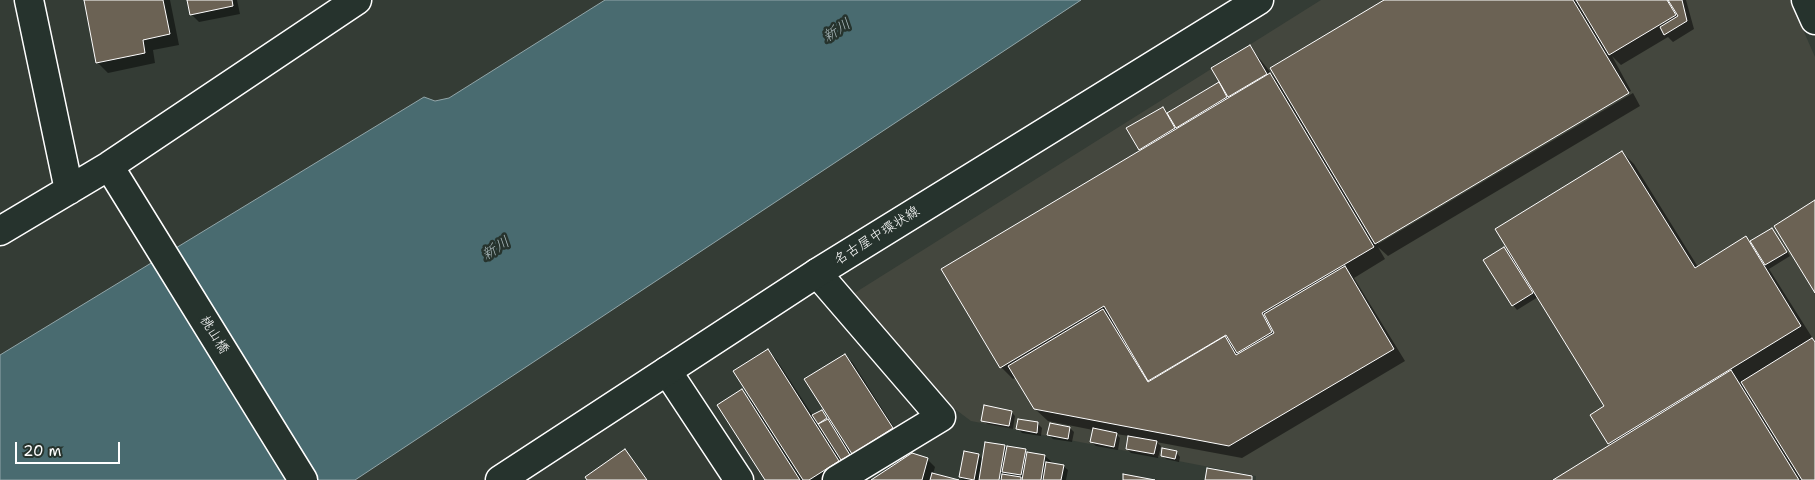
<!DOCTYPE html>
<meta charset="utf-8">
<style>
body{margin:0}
#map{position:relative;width:1815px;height:480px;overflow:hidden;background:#343c35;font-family:"Shantell Sans",sans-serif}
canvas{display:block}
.scale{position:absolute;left:15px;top:442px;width:105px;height:22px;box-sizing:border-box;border:2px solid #fff;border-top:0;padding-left:6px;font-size:15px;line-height:18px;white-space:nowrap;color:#fff;-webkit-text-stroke:4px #26332d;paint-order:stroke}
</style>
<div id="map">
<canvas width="1815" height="480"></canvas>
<div class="scale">20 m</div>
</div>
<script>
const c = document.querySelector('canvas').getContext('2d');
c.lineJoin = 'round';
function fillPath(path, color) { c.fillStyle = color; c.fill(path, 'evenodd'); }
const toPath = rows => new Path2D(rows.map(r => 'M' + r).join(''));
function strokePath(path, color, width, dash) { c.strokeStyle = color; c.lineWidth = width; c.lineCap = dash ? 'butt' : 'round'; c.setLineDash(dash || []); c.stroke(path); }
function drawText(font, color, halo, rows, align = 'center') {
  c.font = font + ' "Shantell Sans","Klee One",sans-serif'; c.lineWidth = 5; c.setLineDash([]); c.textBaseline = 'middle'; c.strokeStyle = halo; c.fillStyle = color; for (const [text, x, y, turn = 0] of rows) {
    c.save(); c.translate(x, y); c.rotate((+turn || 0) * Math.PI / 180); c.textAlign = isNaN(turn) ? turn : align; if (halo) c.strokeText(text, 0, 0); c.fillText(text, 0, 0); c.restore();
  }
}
fillPath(toPath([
 [1321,0,1790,0,1815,57,1815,480,1256,480,1256,476,971,421,947,403,853,294]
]), '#44473e');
const water = toPath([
 [605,0,1081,0,355,480,0,480,0,355,424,97,435,101,449,98,605,0]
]);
fillPath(water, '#496b70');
strokePath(water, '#92a6a9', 1);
fillPath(toPath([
 [85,0,170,0,179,45,153,50,155,63,108,73,97,62],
 [188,0,237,0,240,14,199,22,191,14],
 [1387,0,1686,0,1694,29,1673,42,1668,37,1621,65,1612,56,1631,91,1378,242,1378,244,1633,93,1640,106,1388,256,1378,247,1385,259,1354,278,1405,361,1242,458,1156,442,1161,446,1158,458,1131,453,1127,449,1129,436,1116,434,1120,438,1118,450,1096,446,1091,442,1093,430,1048,421,1035,409,1016,377,1013,379,1001,367,1142,151,1140,149,1163,108,1168,114,1219,84,1224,90,1250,47,1280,84],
 [1622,152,1634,164,1698,267,1745,238,1754,247,1772,229,1790,256,1769,269,1815,342,1815,480,1555,480,1611,446,1592,415,1606,407,1538,297,1517,310,1513,305,1504,249,1512,255],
 [768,351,776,359,813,416,821,411,829,419,845,355,853,363,900,437,861,462,849,450,854,459,847,464,839,458,846,469,829,480,766,480,741,391,754,403],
 [1011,412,1015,416,1013,429,987,424,983,420],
 [1038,424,1042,428,1041,436,1022,433,1018,428],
 [1070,428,1074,432,1072,442,1053,439,1048,434],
 [986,443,1045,456,1054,464,1063,466,1068,470,1066,480,963,480,960,477,978,455,983,460],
 [625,451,648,480,588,480],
 [1176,452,1180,457,1179,462,1166,459,1162,455],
 [912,455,927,459,935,467,933,474,954,480,872,480]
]), '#0007');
const building = toPath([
 [84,0,163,0,170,34,143,40,145,53,96,63,84,0],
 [187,0,232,0,233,6,190,15,187,0],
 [1384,0,1573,0,1629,93,1375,244,1270,68,1384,0],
 [1576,0,1667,0,1676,15,1609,55,1576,0],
 [1668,0,1682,0,1687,21,1664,35,1660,27,1678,16,1668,0],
 [1250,45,1267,74,1228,97,1211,68,1250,45],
 [1270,73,1374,247,1262,313,1272,332,1237,353,1226,335,1148,381,1104,306,1000,368,941,269,1270,73],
 [1219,82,1227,97,1176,128,1167,113,1219,82],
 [1163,107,1175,128,1139,150,1126,128,1163,107],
 [1622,151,1695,268,1746,236,1801,326,1608,444,1590,415,1604,406,1495,229,1622,151],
 [1815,200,1815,293,1774,226,1815,200],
 [1772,228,1787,252,1765,265,1750,241,1772,228],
 [1504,247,1533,293,1512,306,1483,260,1504,247],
 [1345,266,1394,349,1229,446,1034,409,1008,366,1103,309,1148,382,1225,336,1236,355,1274,333,1264,314,1345,266],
 [1812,338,1815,342,1815,480,1802,480,1741,382,1812,338],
 [768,349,839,461,809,480,803,480,733,371,768,349],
 [845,354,893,428,852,454,804,379,845,354],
 [1731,370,1799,480,1553,480,1731,370],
 [742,389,800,480,765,480,717,405,742,389],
 [984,405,1012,411,1009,426,981,421,984,405],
 [822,410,827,418,818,424,812,415,822,410],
 [828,419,850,455,841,460,818,424,828,419],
 [1018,419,1038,422,1037,433,1016,429,1018,419],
 [1050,423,1070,427,1068,439,1047,435,1050,423],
 [1093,428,1117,433,1114,447,1090,442,1093,428],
 [1128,436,1157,441,1154,454,1126,449,1128,436],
 [985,442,1005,445,999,480,979,480,985,442],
 [1007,446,1026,449,1021,475,1002,472,1007,446],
 [1162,448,1177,451,1175,459,1161,456,1162,448],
 [625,449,647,480,587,480,585,477,625,449],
 [964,451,979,454,974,480,959,477,964,451],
 [1027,452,1045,455,1041,480,1022,480,1027,452],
 [912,453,928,458,922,480,871,480,912,453],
 [1046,462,1064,465,1061,480,1043,480,1046,462],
 [1207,468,1252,476,1252,480,1205,480,1207,468],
 [932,473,959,480,930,480,932,473],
 [1002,474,1021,477,1021,480,1001,480,1002,474],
 [1123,474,1155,480,1123,480,1123,474]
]);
fillPath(building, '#6b6254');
strokePath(building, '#fff', 1);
const minor = toPath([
 [29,0,69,190],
 [1806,0,1815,20],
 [109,166,303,480],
 [0,231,109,166,357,0],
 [817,273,941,417,837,480],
 [667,371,739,480]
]);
const primary = toPath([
 [500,480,817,273,1259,0]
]);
strokePath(minor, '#fff', 31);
strokePath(primary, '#fff', 31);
strokePath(minor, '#26332d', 28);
strokePath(primary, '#26332d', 28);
drawText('14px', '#fff', '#26332d', [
 ["名古屋中環状線",877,236,-32],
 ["桃山橋",214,335,58]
]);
drawText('italic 15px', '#adbcbf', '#26332d', [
 ["新川",837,31,-33],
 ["新川",496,249,-33]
]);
</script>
